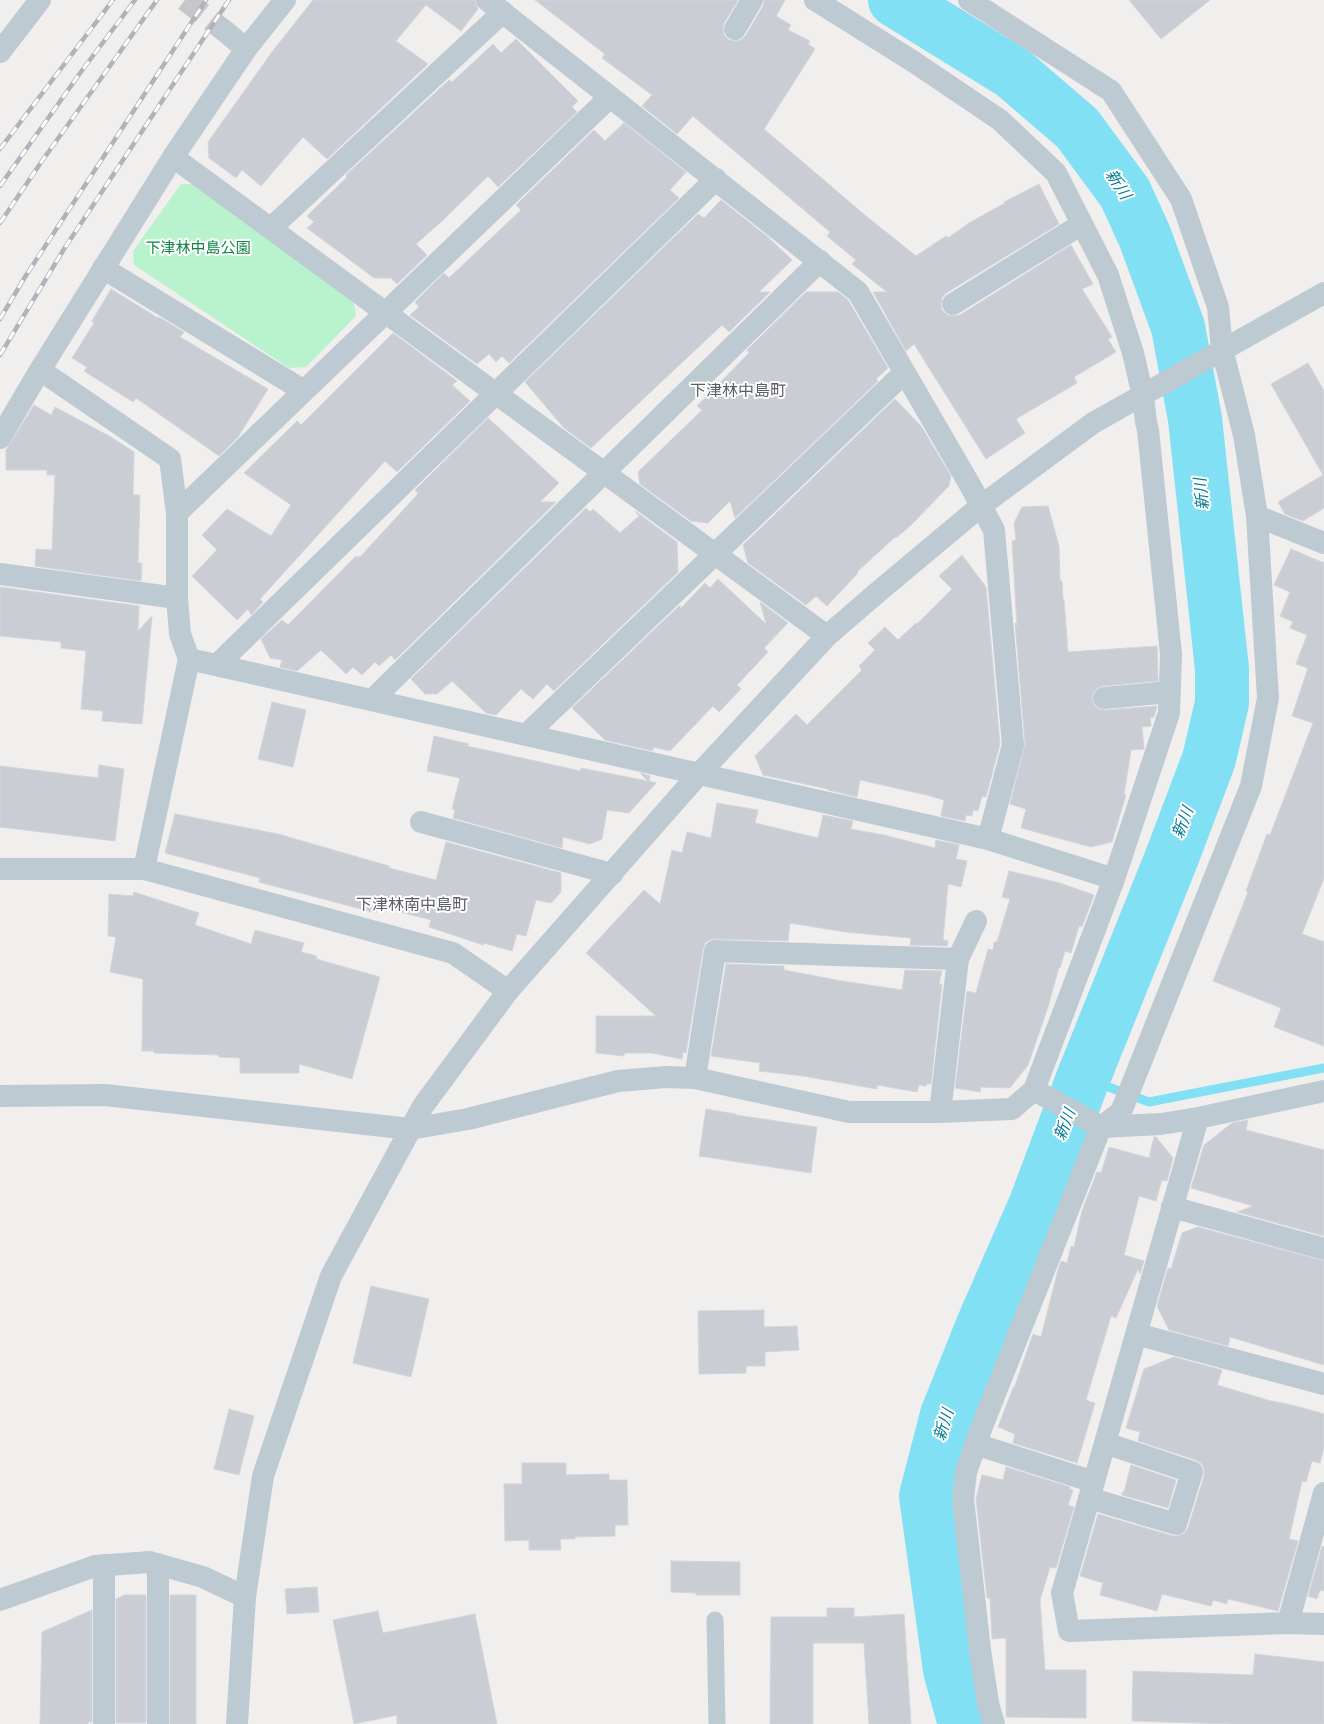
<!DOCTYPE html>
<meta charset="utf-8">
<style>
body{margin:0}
canvas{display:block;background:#f1eeee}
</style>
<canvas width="1324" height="1724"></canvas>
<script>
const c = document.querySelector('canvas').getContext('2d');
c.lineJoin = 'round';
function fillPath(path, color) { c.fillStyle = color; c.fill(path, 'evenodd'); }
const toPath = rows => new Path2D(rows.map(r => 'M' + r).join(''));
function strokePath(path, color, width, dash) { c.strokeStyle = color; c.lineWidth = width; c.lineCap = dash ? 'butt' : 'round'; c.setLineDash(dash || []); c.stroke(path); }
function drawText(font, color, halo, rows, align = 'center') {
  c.font = font + ' "Titillium Web","Noto Sans JP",sans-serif'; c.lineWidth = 4; c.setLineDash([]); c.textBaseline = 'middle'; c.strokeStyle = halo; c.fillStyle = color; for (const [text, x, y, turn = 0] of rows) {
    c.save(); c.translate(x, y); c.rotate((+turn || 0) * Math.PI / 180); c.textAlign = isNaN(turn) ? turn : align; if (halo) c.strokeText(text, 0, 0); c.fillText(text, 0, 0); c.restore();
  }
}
fillPath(toPath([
 [181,184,194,184,354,303,356,316,306,367,289,368,134,265,133,251]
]), '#b9f3cd');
strokePath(toPath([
 [1084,1075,1106,1086,1149,1102,1324,1068]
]), '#82e0f4', 9);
strokePath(toPath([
 [895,0,1013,73,1077,128,1125,193,1145,237,1178,327,1195,419,1222,669,1222,703,1209,759,1172,857,1082,1081,1035,1206,983,1325,947,1415,926,1496,950,1670,965,1724]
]), '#82e0f4', 54);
const building = toPath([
 [313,0,475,0,478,9,461,31,426,5,396,41,428,64,327,159,303,137,261,186,242,170,236,178,209,158,208,142,272,52,313,0],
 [535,0,738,0,724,23,723,29,724,35,729,40,735,41,741,40,746,35,763,6,764,0,785,0,776,16,791,25,788,30,810,41,808,44,815,49,764,129,866,216,916,256,946,236,948,238,969,223,1005,203,1004,202,1039,184,1059,224,946,293,942,298,941,305,942,310,947,315,954,316,960,315,1071,245,1093,284,1082,289,1112,337,1108,339,1116,352,1074,377,1077,383,1016,419,1025,433,986,459,914,344,906,351,873,292,887,292,852,264,856,260,827,236,830,232,693,116,677,134,642,106,652,95,602,58,605,54,535,0],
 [1129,0,1210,0,1161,39,1129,0],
 [516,39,578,101,572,107,577,112,498,187,488,176,441,222,416,244,427,255,397,284,391,278,374,278,307,228,314,222,307,216,347,177,346,175,449,80,452,82,493,44,501,53,516,39],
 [624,123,686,172,670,190,679,198,509,363,502,356,496,362,489,354,477,364,410,315,419,307,415,302,444,273,449,278,521,210,516,205,594,130,605,141,624,123],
 [721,200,769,238,792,260,759,292,770,292,729,332,722,325,591,448,564,428,525,382,698,214,704,218,721,200],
 [111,289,158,318,159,317,184,332,180,337,268,389,238,437,219,456,136,398,133,402,84,371,87,367,72,358,94,323,92,321,111,289],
 [806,292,838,292,848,300,888,368,876,379,878,381,735,518,730,501,708,523,691,521,640,484,638,472,702,410,697,406,749,353,747,350,806,292],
 [393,333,457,381,452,385,470,401,397,472,385,461,260,599,263,602,251,615,248,609,237,620,192,576,217,550,202,535,227,509,271,536,291,505,244,473,297,421,301,425,393,333],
 [1308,363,1324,391,1324,508,1303,521,1285,514,1278,502,1323,475,1271,384,1308,363],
 [895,399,921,426,951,476,949,486,910,526,896,538,895,537,857,572,858,573,827,606,816,596,806,605,748,563,743,545,895,399],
 [34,405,51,415,55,407,111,437,134,452,133,495,140,495,138,563,142,563,141,581,35,566,36,549,52,550,55,475,47,475,47,470,6,470,6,450,34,405],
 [488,418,559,483,540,502,556,502,395,660,391,655,379,666,375,662,362,675,353,667,346,674,321,650,297,671,280,667,282,660,270,658,261,639,282,620,288,625,356,556,358,558,359,556,360,557,417,495,418,493,415,490,488,418],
 [1048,506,1059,546,1060,581,1062,581,1063,600,1064,600,1068,652,1157,646,1158,681,1103,686,1097,688,1093,693,1092,699,1094,705,1099,709,1105,710,1157,706,1154,717,1150,718,1151,726,1142,727,1144,749,1131,750,1124,795,1126,795,1112,842,1091,847,1021,828,1026,809,1010,804,1025,744,1015,623,1017,626,1012,541,1016,540,1014,523,1022,507,1048,506],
 [586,508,590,512,593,509,620,533,639,516,635,511,677,542,678,572,554,691,547,684,533,699,521,689,496,715,486,713,452,681,437,694,425,694,411,679,586,508],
 [1291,549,1324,563,1324,878,1302,934,1324,942,1324,1046,1274,1027,1281,1008,1213,981,1248,892,1246,891,1267,834,1270,835,1313,723,1292,716,1308,668,1296,664,1307,635,1290,628,1293,622,1280,616,1290,592,1274,585,1291,549],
 [962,555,986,587,1000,744,986,797,982,796,978,811,973,810,972,816,966,815,965,821,941,816,944,800,927,795,860,780,857,797,828,790,828,789,763,775,755,756,796,714,807,725,862,670,859,666,875,650,868,643,885,627,898,640,916,623,917,624,952,589,939,576,962,555],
 [718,579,766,624,760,602,788,623,764,648,768,652,737,685,741,689,719,712,713,706,670,751,653,747,653,751,605,740,572,708,680,605,680,609,705,583,710,588,718,579],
 [0,587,139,606,138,631,152,616,142,724,102,721,103,711,81,709,86,651,61,648,61,642,0,636,0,587],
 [272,702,306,710,293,767,258,759,272,702],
 [434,736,469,744,467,746,581,771,581,768,648,781,640,773,650,776,649,781,656,783,629,813,607,810,602,839,590,844,563,837,562,848,453,818,455,810,452,809,460,778,427,771,434,736],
 [99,765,124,769,115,841,0,827,0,766,98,778,99,765],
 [717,803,758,810,755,823,818,838,823,815,853,821,851,829,884,835,935,848,936,840,959,845,956,859,967,861,961,887,948,884,943,940,948,941,947,946,910,945,911,938,845,932,790,923,788,941,715,939,710,940,705,943,703,949,686,1053,683,1052,682,1059,652,1053,624,1053,624,1056,596,1053,596,1016,656,1016,586,953,644,890,660,904,672,850,682,853,687,832,711,838,717,803],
 [175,814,278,834,389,866,389,868,436,880,446,842,561,873,561,892,551,903,536,900,526,936,517,934,512,951,484,943,483,945,429,927,431,920,378,906,376,913,259,882,260,878,165,853,175,814],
 [1009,871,1060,883,1094,895,1082,927,1079,926,1071,953,1065,951,1060,968,1059,967,1048,1007,1028,1065,1010,1088,981,1087,980,1092,955,1088,967,991,976,993,988,949,993,950,994,942,997,942,1010,899,1002,897,1009,871],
 [134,892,199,913,195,925,251,944,255,930,304,943,301,952,317,956,316,959,380,977,352,1079,299,1064,299,1073,240,1073,240,1058,219,1057,219,1055,154,1053,154,1051,142,1051,143,979,110,972,116,937,108,936,109,894,133,896,134,892],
 [726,964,784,966,784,970,842,981,902,990,905,970,942,971,939,984,942,984,931,1084,927,1083,926,1086,919,1085,917,1092,877,1085,877,1089,803,1076,759,1071,760,1063,711,1056,726,964],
 [706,1109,736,1114,736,1115,817,1127,811,1173,699,1156,706,1109],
 [1248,1120,1246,1130,1324,1150,1324,1236,1237,1212,1253,1206,1191,1188,1204,1145,1232,1123,1248,1120],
 [1154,1137,1156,1137,1173,1158,1167,1181,1162,1180,1156,1201,1139,1196,1124,1255,1144,1261,1140,1274,1138,1269,1116,1318,1111,1316,1086,1400,1095,1403,1077,1463,1013,1443,1015,1434,998,1427,1013,1388,1014,1388,1033,1334,1041,1337,1058,1270,1061,1261,1067,1263,1071,1246,1074,1247,1082,1211,1097,1172,1101,1173,1109,1147,1149,1158,1154,1137],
 [1198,1227,1324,1261,1324,1365,1230,1337,1228,1346,1169,1330,1157,1306,1168,1268,1171,1269,1182,1233,1198,1227],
 [371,1286,429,1299,411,1377,353,1363,371,1286],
 [764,1310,764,1327,797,1326,799,1350,765,1352,765,1366,746,1366,746,1373,699,1374,698,1311,764,1310],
 [1174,1357,1222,1370,1217,1385,1271,1401,1292,1405,1324,1414,1324,1447,1320,1463,1312,1461,1306,1482,1302,1481,1289,1539,1298,1541,1278,1611,1228,1599,1227,1604,1213,1600,1211,1606,1162,1594,1157,1611,1100,1595,1103,1583,1080,1576,1098,1514,1173,1536,1178,1536,1184,1533,1188,1528,1204,1476,1204,1470,1202,1464,1196,1460,1138,1441,1140,1432,1126,1428,1144,1369,1174,1357],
 [229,1409,254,1416,239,1475,214,1469,229,1409],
 [522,1463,566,1463,566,1475,609,1474,609,1480,627,1480,628,1525,615,1525,615,1536,575,1537,575,1539,560,1539,561,1550,529,1550,529,1540,505,1541,504,1484,522,1484,522,1463],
 [1131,1465,1176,1480,1168,1508,1122,1495,1122,1492,1124,1492,1131,1465],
 [1006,1467,1070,1487,1069,1489,1073,1490,1068,1505,1074,1507,1056,1568,1050,1567,1040,1600,1045,1670,1086,1670,1086,1718,1006,1717,1006,1638,992,1639,990,1598,987,1598,976,1499,982,1475,1003,1480,1006,1467],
 [1322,1546,1324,1547,1324,1591,1320,1590,1317,1599,1308,1596,1322,1546],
 [671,1561,740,1562,740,1595,696,1595,696,1593,671,1592,671,1561],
 [317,1587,319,1612,287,1614,285,1589,317,1587],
 [125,1595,146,1595,146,1723,116,1723,116,1599,125,1595],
 [170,1595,196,1595,196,1724,170,1724,170,1595],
 [827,1608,854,1608,854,1617,904,1614,911,1724,869,1724,864,1643,813,1643,813,1724,770,1724,771,1617,827,1617,827,1608],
 [92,1610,92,1722,88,1722,88,1724,40,1724,42,1632,92,1610],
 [378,1611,383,1633,475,1614,497,1724,397,1724,397,1715,354,1724,333,1620,378,1611],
 [1255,1654,1324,1662,1324,1724,1230,1724,1132,1721,1133,1671,1253,1675,1255,1654]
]);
fillPath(building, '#caced4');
strokePath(building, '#d2d5db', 1);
strokePath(toPath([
 [185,0,226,32]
]), '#c6c7ca', 22, [22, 11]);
strokePath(toPath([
 [715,1620,717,1724]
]), '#becad2', 17);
strokePath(toPath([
 [487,0,858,292,970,485,994,530,1013,745,988,839],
 [969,0,1111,91,1181,199,1218,307,1222,349,1244,435,1257,516,1268,698,1251,786,1121,1112,1101,1127,983,1424,966,1472,963,1499,980,1650,988,1703,994,1724],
 [735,29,752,0],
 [226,32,246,49],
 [0,52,40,0],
 [173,157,827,636],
 [271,228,503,12],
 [103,268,304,391],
 [953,304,1082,224],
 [40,370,170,459,177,513,177,598,180,634,189,659,144,869],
 [0,438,40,370,173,157,246,49,285,0],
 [177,513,610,97],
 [1257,516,1324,543],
 [0,574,177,598],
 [189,659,988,839,1114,879],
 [217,665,716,179],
 [1104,698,1170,692],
 [372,700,820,261],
 [526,735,904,373],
 [421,822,612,874],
 [0,869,144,869,453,953,508,991],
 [958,959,976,921],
 [695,1078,715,951,958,959,940,1112],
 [1034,1090,1101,1127,1161,1124,1198,1118,1324,1091],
 [0,1096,105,1095,410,1129,468,1119,618,1081,666,1077,695,1078,849,1112,940,1112,1012,1109,1034,1090,1114,879,1169,713,1171,654,1148,430,1146,422,1143,396,1133,353,1108,275,1056,173,1000,120,914,62,815,0],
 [1198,1118,1062,1593,1069,1631,1288,1623,1324,1624],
 [1172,1207,1324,1249],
 [1136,1334,1324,1384],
 [975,1444,1094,1482],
 [1089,1498,1176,1524,1192,1472,1105,1443],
 [158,1564,158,1724],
 [104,1565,104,1724],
 [0,1600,95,1566,150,1562,203,1577,245,1597],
 [1288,1623,1324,1493]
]), '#becad2', 22);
strokePath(toPath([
 [237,1724,245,1597,263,1476,331,1276,423,1106,508,991,699,774,827,636,878,592,982,505,1093,423,1324,293]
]), '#becad2', 22);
const rail = toPath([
 [0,149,113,0],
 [0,186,83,69,135,0],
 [0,223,42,161,157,0],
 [0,319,25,277,206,0],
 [0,355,64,249,229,0]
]);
strokePath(rail, '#b0b4ba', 4.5);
strokePath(rail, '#fff', 3, [9]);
drawText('15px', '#0f8646', '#fff', [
 ["下津林中島公園",198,249]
]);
drawText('italic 16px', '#037b95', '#fff', [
 ["新川",1117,185,57],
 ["新川",1203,494,-96],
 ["新川",1184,823,-69],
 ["新川",1066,1125,-69],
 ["新川",945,1425,-73]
]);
drawText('16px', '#5b5f64', '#fff', [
 ["下津林中島町",738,392],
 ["下津林南中島町",412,906]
]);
</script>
